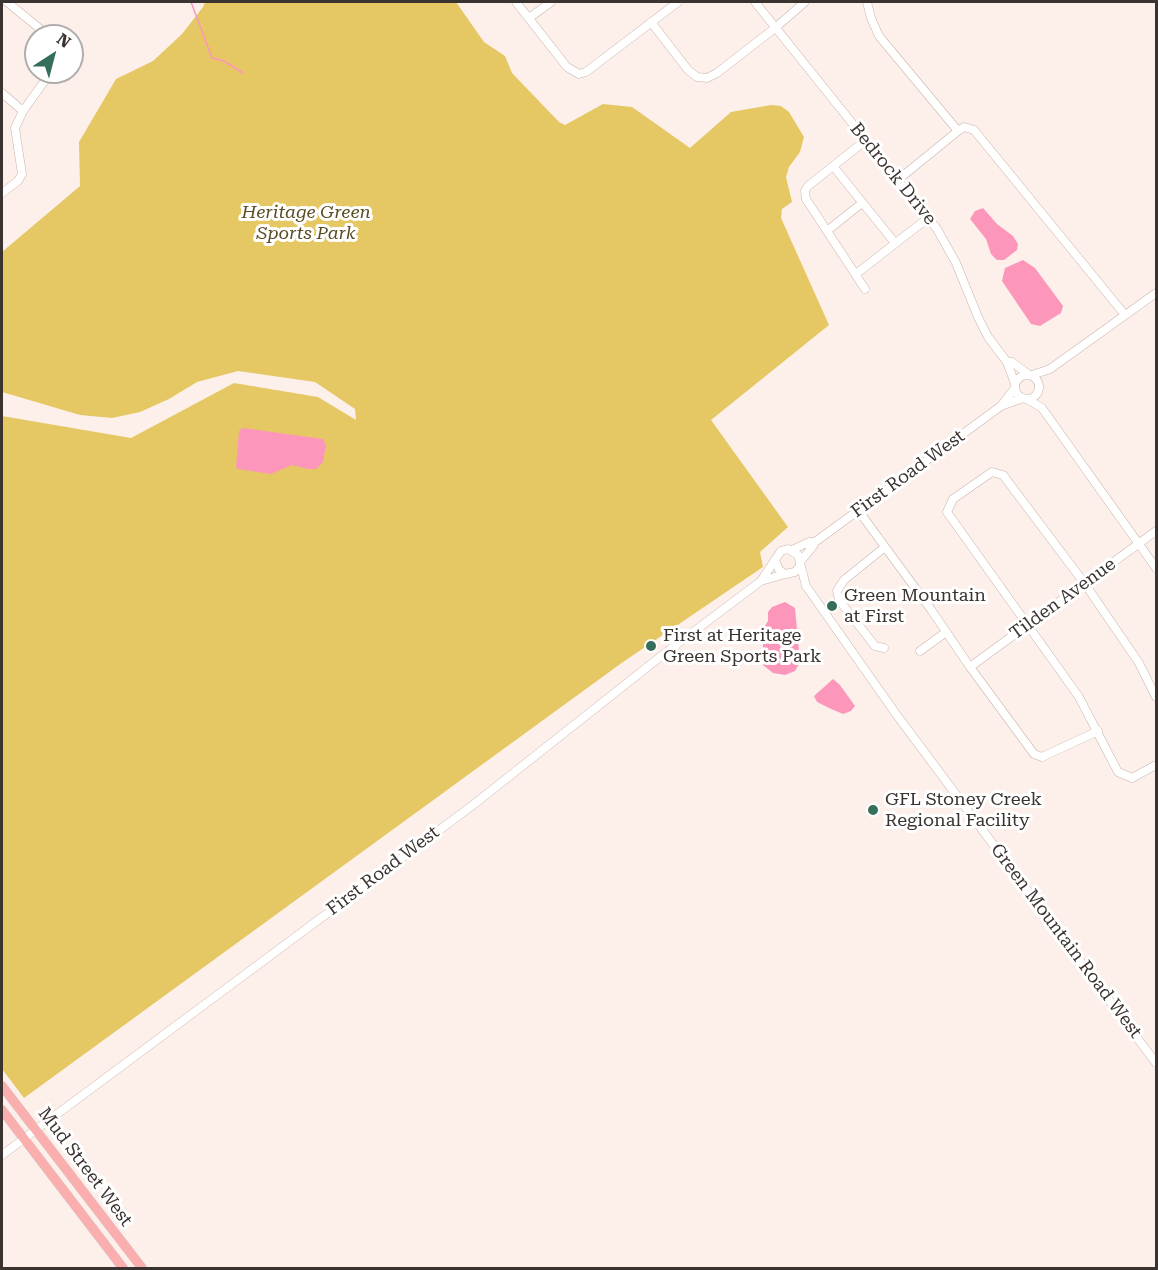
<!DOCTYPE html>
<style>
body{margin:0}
#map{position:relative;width:1158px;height:1270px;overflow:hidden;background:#fdf0eb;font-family:"Roboto Serif",serif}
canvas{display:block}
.frame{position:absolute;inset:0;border:3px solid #3b3330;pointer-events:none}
.north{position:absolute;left:24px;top:24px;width:60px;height:60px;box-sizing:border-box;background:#fff;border:2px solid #b1adac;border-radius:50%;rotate:36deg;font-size:16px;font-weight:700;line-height:24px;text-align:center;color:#3b3330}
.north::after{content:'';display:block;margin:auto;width:21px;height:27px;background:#356f59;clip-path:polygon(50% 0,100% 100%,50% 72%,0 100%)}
</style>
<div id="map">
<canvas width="1158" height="1270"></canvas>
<div class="frame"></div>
<div class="north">N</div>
</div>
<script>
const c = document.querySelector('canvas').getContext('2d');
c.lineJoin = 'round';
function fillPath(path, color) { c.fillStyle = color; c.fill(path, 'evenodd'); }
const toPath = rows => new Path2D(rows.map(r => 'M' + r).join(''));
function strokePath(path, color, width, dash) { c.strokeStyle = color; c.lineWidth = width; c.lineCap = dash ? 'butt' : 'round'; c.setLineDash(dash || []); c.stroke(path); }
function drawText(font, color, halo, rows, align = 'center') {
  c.font = font + ' "Roboto Serif",serif'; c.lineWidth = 6; c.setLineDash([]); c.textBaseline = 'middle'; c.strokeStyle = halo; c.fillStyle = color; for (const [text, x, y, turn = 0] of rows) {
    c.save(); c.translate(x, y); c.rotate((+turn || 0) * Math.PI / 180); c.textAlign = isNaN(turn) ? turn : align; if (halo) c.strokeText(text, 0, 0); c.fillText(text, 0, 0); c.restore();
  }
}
fillPath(toPath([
 [205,2,456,2,484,42,505,56,512,73,559,122,565,125,603,104,632,107,690,148,731,112,771,105,781,106,789,112,804,137,800,152,789,167,786,177,792,202,782,209,781,218,829,325,711,420,788,527,760,552,763,567,623,662,24,1098,2,1069,2,416,131,438,234,383,318,397,356,420,355,409,315,382,238,371,197,382,169,399,140,412,112,418,80,415,2,392,2,252,80,186,79,142,116,79,153,61,182,34,203,7]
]), '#e5c863');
fillPath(toPath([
 [983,208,997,224,1013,236,1018,244,1017,250,1004,260,997,260,991,254,986,239,970,219,975,211],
 [1023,260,1035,268,1063,306,1061,313,1040,326,1031,324,1002,281,1005,268],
 [243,428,323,439,326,445,323,462,316,469,308,469,292,465,271,474,238,469,236,467,239,431],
 [785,602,795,608,800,662,795,671,785,675,773,673,763,665,763,629,768,621,768,612,772,607],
 [833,679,840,685,855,706,851,711,843,714,829,708,817,702,814,696]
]), '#fc97bb');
strokePath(toPath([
 [191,2,212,58,224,61,243,73]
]), '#fc97bb', 1.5);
const minor = toPath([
 [7,2,39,28,45,36],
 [516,2,567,67,579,74,586,72,678,2],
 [755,2,937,229,956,263,978,317,988,337,1007,362,1015,384],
 [867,2,871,18,879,36,958,131],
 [529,18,551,2],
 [651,22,688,70,697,77,707,78,717,73,775,28,805,2],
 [2,93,23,111],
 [833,166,895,243],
 [899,179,958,131,964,127,974,130,1125,315],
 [2,193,18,181,22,174,15,128,23,111,51,72],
 [827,231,862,203],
 [856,274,928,218],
 [865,289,806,199,805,191,808,186,866,140],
 [1007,362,1012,362,1028,374],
 '1015 387a12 12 0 1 1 24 0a12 12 0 1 1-24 0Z',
 [1032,375,1050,369,1156,293],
 [1027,399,1042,408,1156,568],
 [1001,406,1015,388],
 [858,510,932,611,970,667,1034,754,1042,757,1098,731],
 [792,550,809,542,815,542],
 [775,560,779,570,785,574,795,572,800,566],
 [800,562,813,546,815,542,1001,406,1023,398],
 [761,581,781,551,788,549,798,555,806,586,896,714,1156,1063],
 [884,648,875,646,839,600,837,591,844,580,885,547],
 [920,651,946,632],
 [970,667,1156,531],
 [1156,697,1139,663,1085,584,1003,475,992,472,953,499,947,512,1079,697,1118,772,1132,778,1156,765],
 [2,1155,473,805,660,657,761,581,785,574]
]);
const major = toPath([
 [2,1086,142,1268],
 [2,1110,123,1268]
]);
strokePath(minor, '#c7b3aa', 9);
strokePath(major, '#d4d2d1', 10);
strokePath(minor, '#fff', 8);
strokePath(major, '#faaeae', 9);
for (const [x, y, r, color] of [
 [832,606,6,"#356f59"],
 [651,646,6,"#356f59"],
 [873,810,6,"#356f59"]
]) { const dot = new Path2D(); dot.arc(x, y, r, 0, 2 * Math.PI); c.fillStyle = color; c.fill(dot); strokePath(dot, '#fff', 2); }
drawText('18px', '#3b3330', '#fff', [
 ["Bedrock Drive",893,174,51],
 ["First Road West",908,474,-36],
 ["Tilden Avenue",1063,599,-36],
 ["First Road West",383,871,-37],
 ["Green Mountain Road West",1066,941,53],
 ["Mud Street West",85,1167,53]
]);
drawText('italic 18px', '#584c21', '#fff', [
 ["Heritage Green",306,213],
 ["Sports Park",306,234]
]);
drawText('18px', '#3b3330', '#fff', [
 ["Green Mountain",844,596],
 ["at First",844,617],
 ["First at Heritage",663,636],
 ["Green Sports Park",663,657],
 ["GFL Stoney Creek",885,800],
 ["Regional Facility",885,821]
], 'left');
</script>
